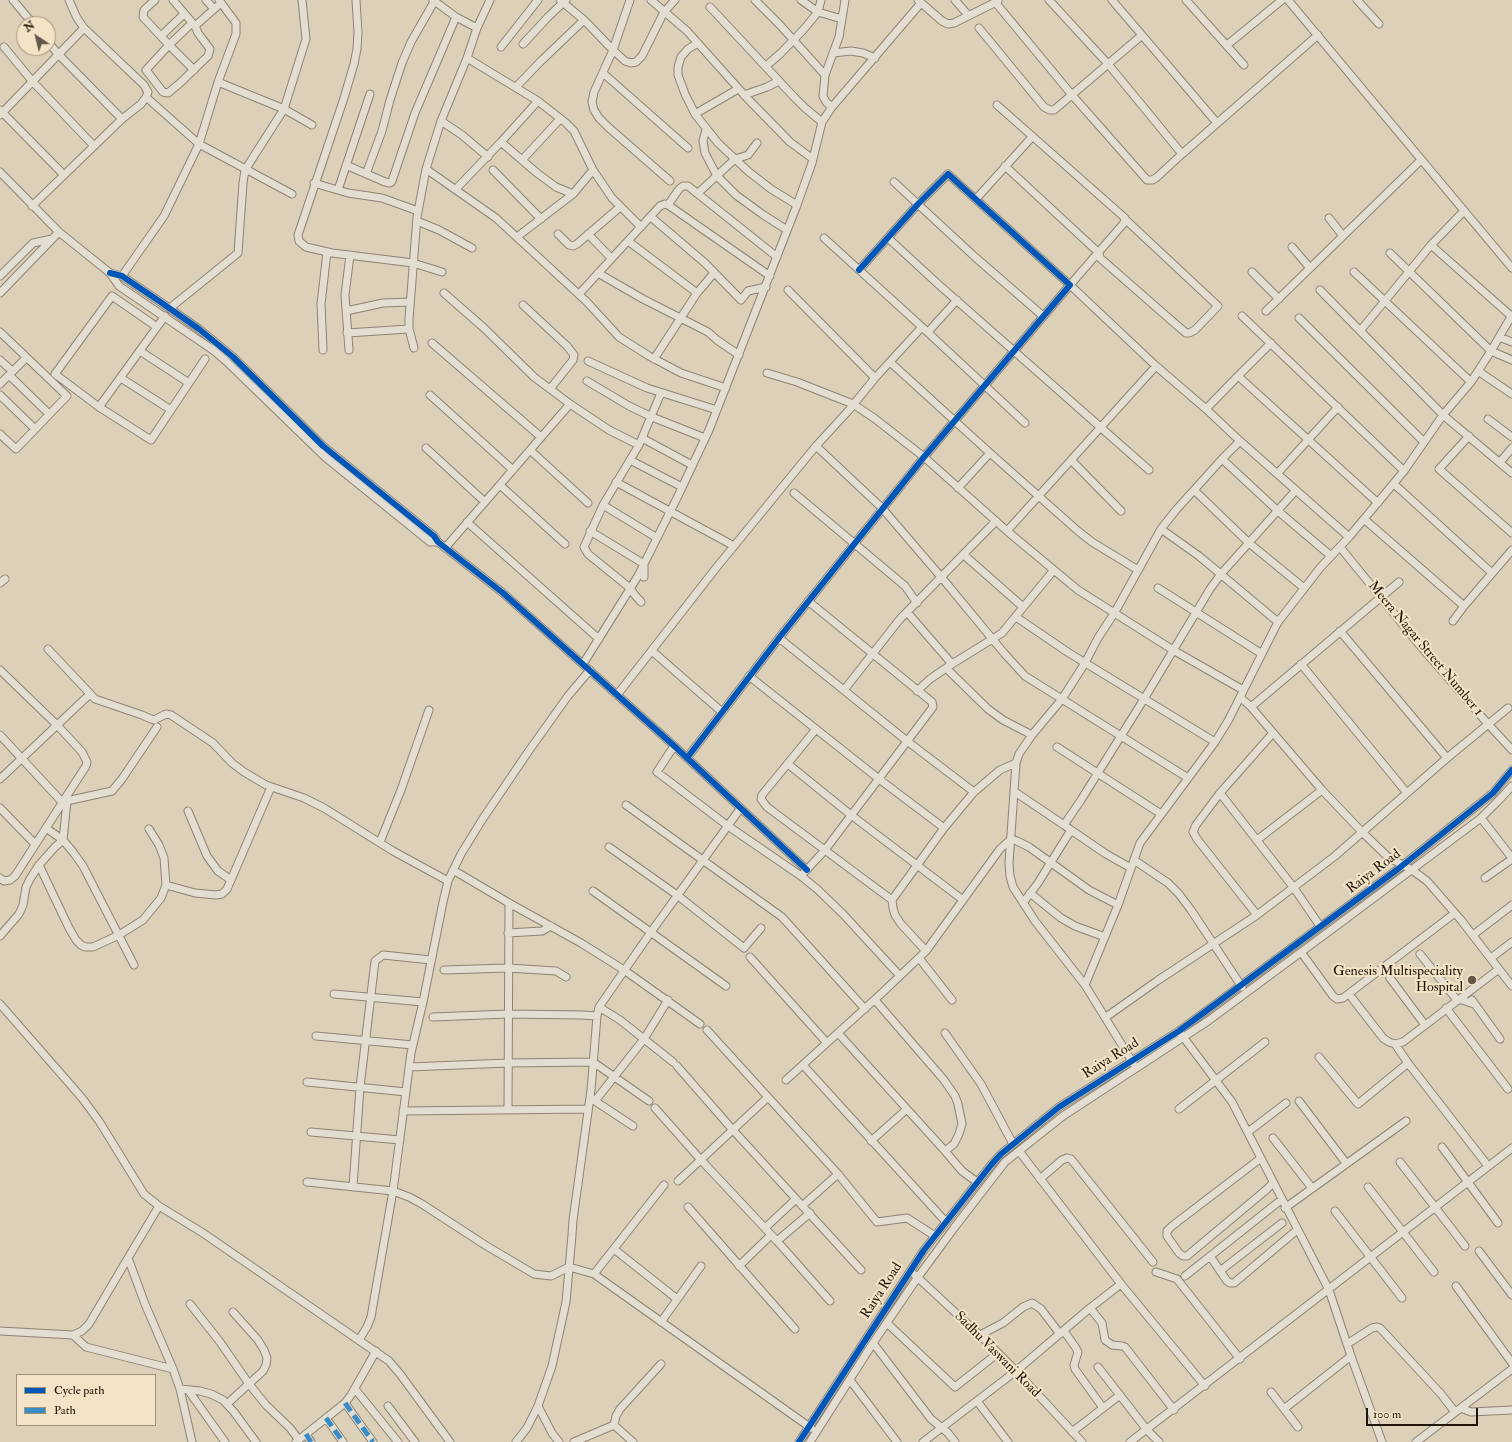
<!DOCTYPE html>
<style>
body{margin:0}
#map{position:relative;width:1512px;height:1442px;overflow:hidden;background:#ddd0b8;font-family:"IM FELL Double Pica",serif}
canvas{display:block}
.legend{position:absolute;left:16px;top:1374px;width:140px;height:52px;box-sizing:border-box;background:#f3e4c7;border:1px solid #9f927c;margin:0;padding:5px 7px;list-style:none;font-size:12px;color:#21160b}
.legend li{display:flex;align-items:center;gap:8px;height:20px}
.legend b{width:20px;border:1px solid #9f927c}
.north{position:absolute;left:16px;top:16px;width:40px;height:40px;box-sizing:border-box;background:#f3e4c7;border:1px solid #9f927c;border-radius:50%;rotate:325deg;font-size:11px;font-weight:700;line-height:16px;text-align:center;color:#21160b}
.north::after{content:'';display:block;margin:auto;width:14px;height:18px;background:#635748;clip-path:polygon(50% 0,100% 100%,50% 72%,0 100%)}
.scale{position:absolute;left:1366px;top:1408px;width:112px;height:18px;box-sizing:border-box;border:2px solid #21160b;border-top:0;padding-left:5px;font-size:12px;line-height:14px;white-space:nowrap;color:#21160b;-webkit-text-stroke:3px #f3e4c7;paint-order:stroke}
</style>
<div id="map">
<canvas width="1512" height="1442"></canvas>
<ul class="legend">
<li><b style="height:5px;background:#0057b8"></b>Cycle path</li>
<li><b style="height:5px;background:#398cc6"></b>Path</li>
</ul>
<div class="north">N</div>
<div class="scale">100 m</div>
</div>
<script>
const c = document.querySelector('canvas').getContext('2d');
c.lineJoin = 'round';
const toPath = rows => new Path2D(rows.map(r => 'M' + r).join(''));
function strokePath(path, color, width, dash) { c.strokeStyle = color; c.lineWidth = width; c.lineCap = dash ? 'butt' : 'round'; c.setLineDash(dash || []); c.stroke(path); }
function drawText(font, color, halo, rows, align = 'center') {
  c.font = font + ' "IM FELL Double Pica",serif'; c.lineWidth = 4; c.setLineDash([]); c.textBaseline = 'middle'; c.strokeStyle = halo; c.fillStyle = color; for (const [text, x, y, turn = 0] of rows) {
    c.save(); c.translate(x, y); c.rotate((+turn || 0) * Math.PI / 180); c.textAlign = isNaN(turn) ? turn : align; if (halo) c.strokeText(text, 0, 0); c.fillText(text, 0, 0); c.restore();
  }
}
const minor = toPath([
 [13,0,33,24],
 [155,0,144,10,143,17,169,45,146,70,163,92,168,93,180,83,208,56,210,49,198,33,195,26,173,0],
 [206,0,214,9],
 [356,0,358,32,357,49,354,64,344,98,298,235,299,241,306,247,332,253,413,263,442,272],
 [433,0,456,17,477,28],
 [560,0,584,20,613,50,625,61,631,63,636,62,642,56,664,12,675,0],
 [630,0,613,50,594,92,592,102,594,110,599,118,608,127,670,181],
 [651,0,687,31,747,98,790,142,813,159],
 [755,0,779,24,825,75],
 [801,0,818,12,842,19],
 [918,0,942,21,948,24,954,23,998,1],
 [955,0,968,15],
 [1049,0,1108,64,1182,154],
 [1112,0,1217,123],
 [1186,0,1244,65],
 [1288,0,1512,268],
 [1357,0,1379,24],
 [995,2,1072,95,1147,180,1152,180,1156,178,1182,154,1318,35],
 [710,7,794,97,805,108,822,122],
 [192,23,169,45,194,70],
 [195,26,221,3],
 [979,28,1044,107,1050,110,1054,110,1141,36],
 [161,36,184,14],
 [48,42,59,55,122,119],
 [698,43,688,49,681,57,678,67,678,75,685,94,695,114,718,143,749,172,771,189,797,205],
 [523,44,548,17,566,0],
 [1227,45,1282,0],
 [4,47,33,82,94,146],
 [501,47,538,0],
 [833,53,851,51,863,53,875,58],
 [467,58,538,101,566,123,574,131,593,170,612,198,641,227],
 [766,66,781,53,804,29,818,12,821,0],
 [603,73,688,148],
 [218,82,284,109,312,125],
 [516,87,540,62,584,20],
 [744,95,767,87,779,81],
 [146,97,199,144,292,194],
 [997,105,1125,218,1124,223,1070,285,1156,366,1206,409],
 [832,107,826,102,823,96,825,75,839,37,845,0],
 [0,110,63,174],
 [695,114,738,89],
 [0,115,84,28],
 [441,121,462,135,488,157],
 [706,129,703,141,705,153,717,176,736,195,762,214,787,230],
 [501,142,537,173,556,187,573,194],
 [522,160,560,119],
 [346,165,385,182,390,183,392,181,415,113,456,17],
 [1005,166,1099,253,1100,258,1172,321,1186,333,1189,333,1195,330,1218,306,1126,220],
 [426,169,496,218,587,302,619,337,649,356,681,373,726,388],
 [493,170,541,219],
 [0,172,59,232,0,293],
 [366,174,382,131,390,100,402,63,411,42,435,0],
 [894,182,975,257,1043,316],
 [314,183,348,193,382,198,418,211],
 [456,189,501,142,538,101],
 [338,190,370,94],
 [698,193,735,159,748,155,757,143],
 [976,199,1032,137],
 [668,205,679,189,683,186,688,186,777,257],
 [32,206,122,119,141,104,146,97,148,92,144,85,84,28,77,18,69,0],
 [651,217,705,263,741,300,748,291,766,287],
 [1329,218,1343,236],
 [417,221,439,230,472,248],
 [59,232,110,273,119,286,213,350,226,361,325,457,430,542,438,542],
 [558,234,569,245,573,246,577,244,620,207],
 [588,234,611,258],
 [517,237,573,194,593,170],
 [824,238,922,327,1025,423],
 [888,238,938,284,1149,470],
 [628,241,697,293],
 [1431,245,1511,316],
 [1292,247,1310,268],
 [1390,253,1491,351,1512,360],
 [1252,272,1279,299],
 [1354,272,1471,382],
 [110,273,122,276,159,301,199,329,233,357,323,446,434,536,438,542,503,593,671,743,807,870],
 [598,273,643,299,708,332,717,340,739,355],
 [0,276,33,243,52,239],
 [122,276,164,216,199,144,218,82,236,34,236,23,219,0],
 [788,290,875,378],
 [1320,290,1443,415,1512,473],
 [444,293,484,328,534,377,570,404,609,430,639,445],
 [579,294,660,206,665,204,668,205,770,276],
 [523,305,567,346,574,355,573,360,550,389],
 [170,308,238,253,243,183,245,170,284,109,306,39,302,0],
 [346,311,383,303,410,302],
 [1266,311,1421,160],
 [1242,316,1404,471],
 [1299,318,1424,442],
 [157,327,112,296,55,374,99,407,151,440,205,359],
 [1360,331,1431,245,1464,211],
 [0,332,67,396,16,449,0,434],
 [928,332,957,300],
 [347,333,409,329],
 [1499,337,1512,342],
 [432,343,541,437],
 [1271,343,1238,376,1378,503],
 [414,348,409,329,409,319,417,217,426,169,441,121,467,58,477,28,490,0],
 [323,350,321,304,327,252],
 [349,350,345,295,350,255],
 [140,351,189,383],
 [654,359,697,293,714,273],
 [0,360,12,371],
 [588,361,647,388,717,410],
 [890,362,990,453,1078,531,1092,542,1138,570],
 [1478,371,1512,394],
 [767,373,797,382,853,404,874,418,924,457,1007,531,1078,590,1173,650,1243,690],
 [9,375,49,414],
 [1238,376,1206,409,1240,441,1349,537],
 [121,378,171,410],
 [587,381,629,406,652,417,705,438],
 [0,384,26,358],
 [0,395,35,429],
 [430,395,513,470],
 [99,407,165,316],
 [1488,419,1512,437],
 [1469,436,1439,469,1512,533],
 [642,438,692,465],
 [1240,441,1222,459,1278,511,1331,556],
 [816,446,882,508,942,578,1004,653,1025,676,1188,778],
 [426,448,485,502],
 [530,450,588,503],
 [630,460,682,487],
 [1072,461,1121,511],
 [1500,462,1512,448],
 [1277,474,1338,407],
 [616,482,734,546],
 [1394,484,1492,573],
 [500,485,565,544],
 [958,488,990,453],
 [1194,490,1249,543,1304,588],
 [794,493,905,586,917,603],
 [603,505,657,538],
 [1364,519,1464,606,1512,550],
 [467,522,599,639],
 [1161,529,1199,556,1278,622],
 [590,531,644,564,644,577],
 [1007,531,1156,366],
 [1340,547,1417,642,1488,724,1512,750],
 [445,548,570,404],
 [964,555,1023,607],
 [0,583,5,579],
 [1158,588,1262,654],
 [641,602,634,594,630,588,588,554,584,547,603,505,639,445,661,393],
 [907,612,952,664],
 [1016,617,1069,653,1215,742],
 [1453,621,1464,606],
 [1340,631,1447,758],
 [779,638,907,741,974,792],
 [48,649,95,699,142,715,151,719,154,720,166,714,171,715,213,743,232,763,244,772,266,785,304,798,324,808,393,851,448,881],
 [652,651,722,712],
 [583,664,638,576,678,496,709,430,797,205,812,163,822,122,832,107,921,3],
 [1301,664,1407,793],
 [946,668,988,709,1003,720,1032,735],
 [0,670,57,725,82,752,87,762,86,766,15,876,10,880,4,881,0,878],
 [749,676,879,779,944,828],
 [844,690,900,619,996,521],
 [917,691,930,679,952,664,1002,633,1053,571],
 [617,695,716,568,816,446,849,410,875,378,922,327],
 [1240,697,1251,707,1322,790,1363,833,1388,857,1412,870,1427,881,1461,920,1512,986],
 [1251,707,1399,582],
 [816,729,762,795,761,799,767,807,892,900],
 [0,735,62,802,112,791,122,779,157,727],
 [674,746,657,772,728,826,801,876,817,889,843,914,900,976],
 [1057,747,1161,814],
 [687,758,779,638,924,457,1070,285,948,174,918,204,859,270],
 [788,764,851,815,963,900],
 [0,779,90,694],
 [1015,792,1064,825],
 [1220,793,1294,888,1320,926],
 [626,805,782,917,865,1009],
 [0,808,35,844],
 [188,811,207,856,218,871,231,880],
 [1481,818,1512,858],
 [46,828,63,840,73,852,83,866,134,965],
 [1071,830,1106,854,1131,868],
 [1257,840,1322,790],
 [380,842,401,790,429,710],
 [609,847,677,895,744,948,761,928],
 [1134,860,1168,883,1179,894,1191,910,1242,987],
 [39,865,69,928,76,940,81,945,85,947,93,947,119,935,143,920,161,898,166,885,164,858,159,845,149,829],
 [453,870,509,903,581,943,624,970,700,1024],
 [801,876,825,850,933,707,932,702,808,601],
 [1485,878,1512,859],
 [166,885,195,893,216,895,222,894,227,889,231,880,271,787],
 [593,891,726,986],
 [1030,893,1061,918,1075,926,1105,937],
 [1023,903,1038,883,1071,830,1064,825,1081,800,1144,699,1210,589,1221,574,1296,490],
 [1257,915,1197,839,1193,832,1196,825,1220,793,1273,733],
 [508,933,542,931,551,926],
 [1473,935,1512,905],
 [0,936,19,914,23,905,26,887,30,879,39,865,55,847,63,840,67,801],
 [926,951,901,924,895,915,893,908,892,900,944,828,974,792,1000,770,1016,763],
 [1301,952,1333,996,1337,999,1343,998,1455,913],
 [1420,954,1457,1000,1462,1000,1474,1004],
 [750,957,827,1043],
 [919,958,952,1000],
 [1491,958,1512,942],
 [444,970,508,968,556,971,566,977],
 [1390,978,1425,1025],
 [1085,985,1035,921,1013,887,1010,876,1009,863,1016,763,1019,754,1032,735,1062,699,1085,663,1098,638,1115,612,1161,529,1176,510,1222,459],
 [334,994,423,1002],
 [1352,998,1383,1038,1389,1042,1395,1044,1403,1042,1499,969],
 [875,1000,944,1080,955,1096,958,1104,962,1124,959,1134,954,1144,945,1151,962,1171,977,1182],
 [1472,1000,1500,1039],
 [0,1004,82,1098,99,1121,144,1194,159,1206,203,1233,389,1361,400,1374,450,1442],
 [599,1007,620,1020,673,1062],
 [1446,1008,1508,1089],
 [433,1017,508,1014,582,1015,597,1016],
 [1106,1017,1157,981,1257,915,1335,856,1447,758,1508,708],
 [707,1030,838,1174,877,1222,907,1218,935,1236],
 [838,1033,945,1151],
 [945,1033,981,1084,1013,1144],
 [1181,1034,1232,1102,1329,1290,1351,1356,1382,1442],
 [316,1036,413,1045],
 [1395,1044,1408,1063,1488,1166],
 [1319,1057,1358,1104,1408,1063],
 [1133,1063,1085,985,1118,905,1140,843,1215,742,1228,721,1278,622,1320,568,1349,537,1404,471,1443,415,1471,382,1491,351,1512,315],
 [803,1065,946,1222],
 [677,1066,732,1129,861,1270],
 [409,1067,508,1063,593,1062,649,1101],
 [786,1080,883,992,926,951,1000,849,1011,839,1017,841,1029,847,1089,890,1118,905],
 [307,1082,406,1092],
 [592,1099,633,1126],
 [595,1101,644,1039,668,1000],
 [1299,1101,1346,1163],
 [655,1108,701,1160,777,1241,830,1301],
 [1179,1109,1265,1042],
 [508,1110,509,903],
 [403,1111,588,1109],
 [311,1132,400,1140],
 [1248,1132,1286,1103],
 [1273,1138,1312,1188],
 [871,1141,907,1109],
 [1442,1147,1498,1223],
 [1019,1151,1121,1284,1205,1386],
 [1261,1158,1172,1226,1167,1231,1167,1236,1179,1253,1183,1256,1187,1256,1266,1190,1273,1183],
 [1400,1162,1465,1246],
 [1040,1179,1062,1160,1067,1158,1071,1159,1153,1262],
 [678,1181,767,1098],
 [307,1182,393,1191,409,1197,422,1204,485,1245,534,1274,551,1276,569,1267,594,1274,811,1428],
 [353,1187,360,1087,375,961,383,955,431,960],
 [1368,1187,1434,1272],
 [159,1206,128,1258,145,1304,173,1369,180,1389,192,1442],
 [802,1206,838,1174],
 [688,1207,795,1329],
 [1285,1208,1406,1121],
 [1335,1211,1402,1298],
 [765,1228,796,1199],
 [777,1241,810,1213],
 [614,1249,677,1299],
 [1479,1251,1512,1295],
 [1210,1256,1227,1281,1230,1283,1234,1283,1297,1230],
 [739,1266,771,1235],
 [1220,1271,1282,1223],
 [1156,1272,1177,1279,1240,1359],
 [594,1274,664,1185],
 [915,1275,987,1342,1016,1371,1082,1442],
 [1185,1276,1281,1200],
 [1456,1286,1512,1363],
 [190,1304,220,1342,249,1384,266,1405,290,1428,299,1440],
 [1090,1308,1102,1323,1105,1340,1112,1345,1122,1346,1125,1347,1174,1410],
 [661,1322,701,1266],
 [887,1323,955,1387,993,1357],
 [0,1331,73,1335,82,1331,89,1324,128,1258],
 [1064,1331,1076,1348,1078,1352,1074,1365,1075,1369,1103,1408],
 [73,1335,86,1347,173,1369],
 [980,1335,1003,1323,1023,1307,1032,1303,1041,1309,1060,1334],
 [359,1340,367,1327,371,1317,393,1191,411,1053,423,1002,443,902,448,881,461,854,482,820,528,752,568,696,590,670],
 [873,1343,931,1419,948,1433,955,1442],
 [1347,1344,1372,1328,1377,1327,1380,1328,1441,1394,1455,1412],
 [1098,1367,1147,1430,1159,1442],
 [850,1380,897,1442],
 [180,1389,200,1391,211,1394,223,1400,234,1412,256,1442],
 [355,1389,398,1442],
 [188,1390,225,1442],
 [1271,1392,1298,1427],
 [977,1401,1008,1442],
 [345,1403,373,1442],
 [227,1404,263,1371,266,1365,267,1358,264,1350,258,1340,233,1312],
 [388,1406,415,1442],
 [538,1406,552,1433,559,1442],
 [1461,1408,1471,1412,1512,1410],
 [1284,1409,1351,1356],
 [326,1418,343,1442],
 [614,1425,616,1416,620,1409,661,1364],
 [1072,1432,1120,1395],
 [306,1434,311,1442],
 [296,1442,345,1403,351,1395,376,1351],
 [516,1442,527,1428,538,1406,552,1366,566,1302,572,1235,573,1220,591,1090,597,1016,599,1007,651,932,740,809],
 [574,1442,614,1425,633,1442],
 [799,1442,924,1250,991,1165,1001,1154,1059,1107,1179,1031,1398,869,1493,793,1512,770],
 [810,1442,873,1343,918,1277,954,1228,1005,1162,1063,1116,1208,1021,1327,933,1481,818,1498,801,1512,786],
 [923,1442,1016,1371,1090,1308,1121,1284],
 [1130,1442,1512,1148],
 [1416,1442,1512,1369]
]);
strokePath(minor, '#8c8374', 9);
strokePath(minor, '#e4ddd1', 7);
strokePath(toPath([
 [345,1403,373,1442],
 [326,1418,343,1442],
 [306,1434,311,1442]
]), '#398cc6', 5, [10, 5]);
strokePath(toPath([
 [110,273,122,276,159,301,199,329,233,357,323,446,434,536,438,542,503,593,671,743,807,870],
 [687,758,779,638,924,457,1070,285,948,174,918,204,859,270],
 [799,1442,924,1250,991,1165,1001,1154,1059,1107,1179,1031,1398,869,1493,793,1512,770]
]), '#0057b8', 6);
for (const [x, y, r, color] of [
 [1472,980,5,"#635748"]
]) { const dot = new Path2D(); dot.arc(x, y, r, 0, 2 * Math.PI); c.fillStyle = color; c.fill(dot); strokePath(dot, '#f3e4c7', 1.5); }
drawText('14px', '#21160b', '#f3e4c7', [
 ["Meera Nagar Street Number 1",1425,649,50],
 ["Raiya Road",1374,872,-37],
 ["Raiya Road",1111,1059,-32],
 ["Raiya Road",882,1291,-57],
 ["Sadhu Vaswani Road",997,1355,45]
]);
drawText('14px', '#21160b', '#f3e4c7', [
 ["Genesis Multispeciality",1463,972],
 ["Hospital",1463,988]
], 'right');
</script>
